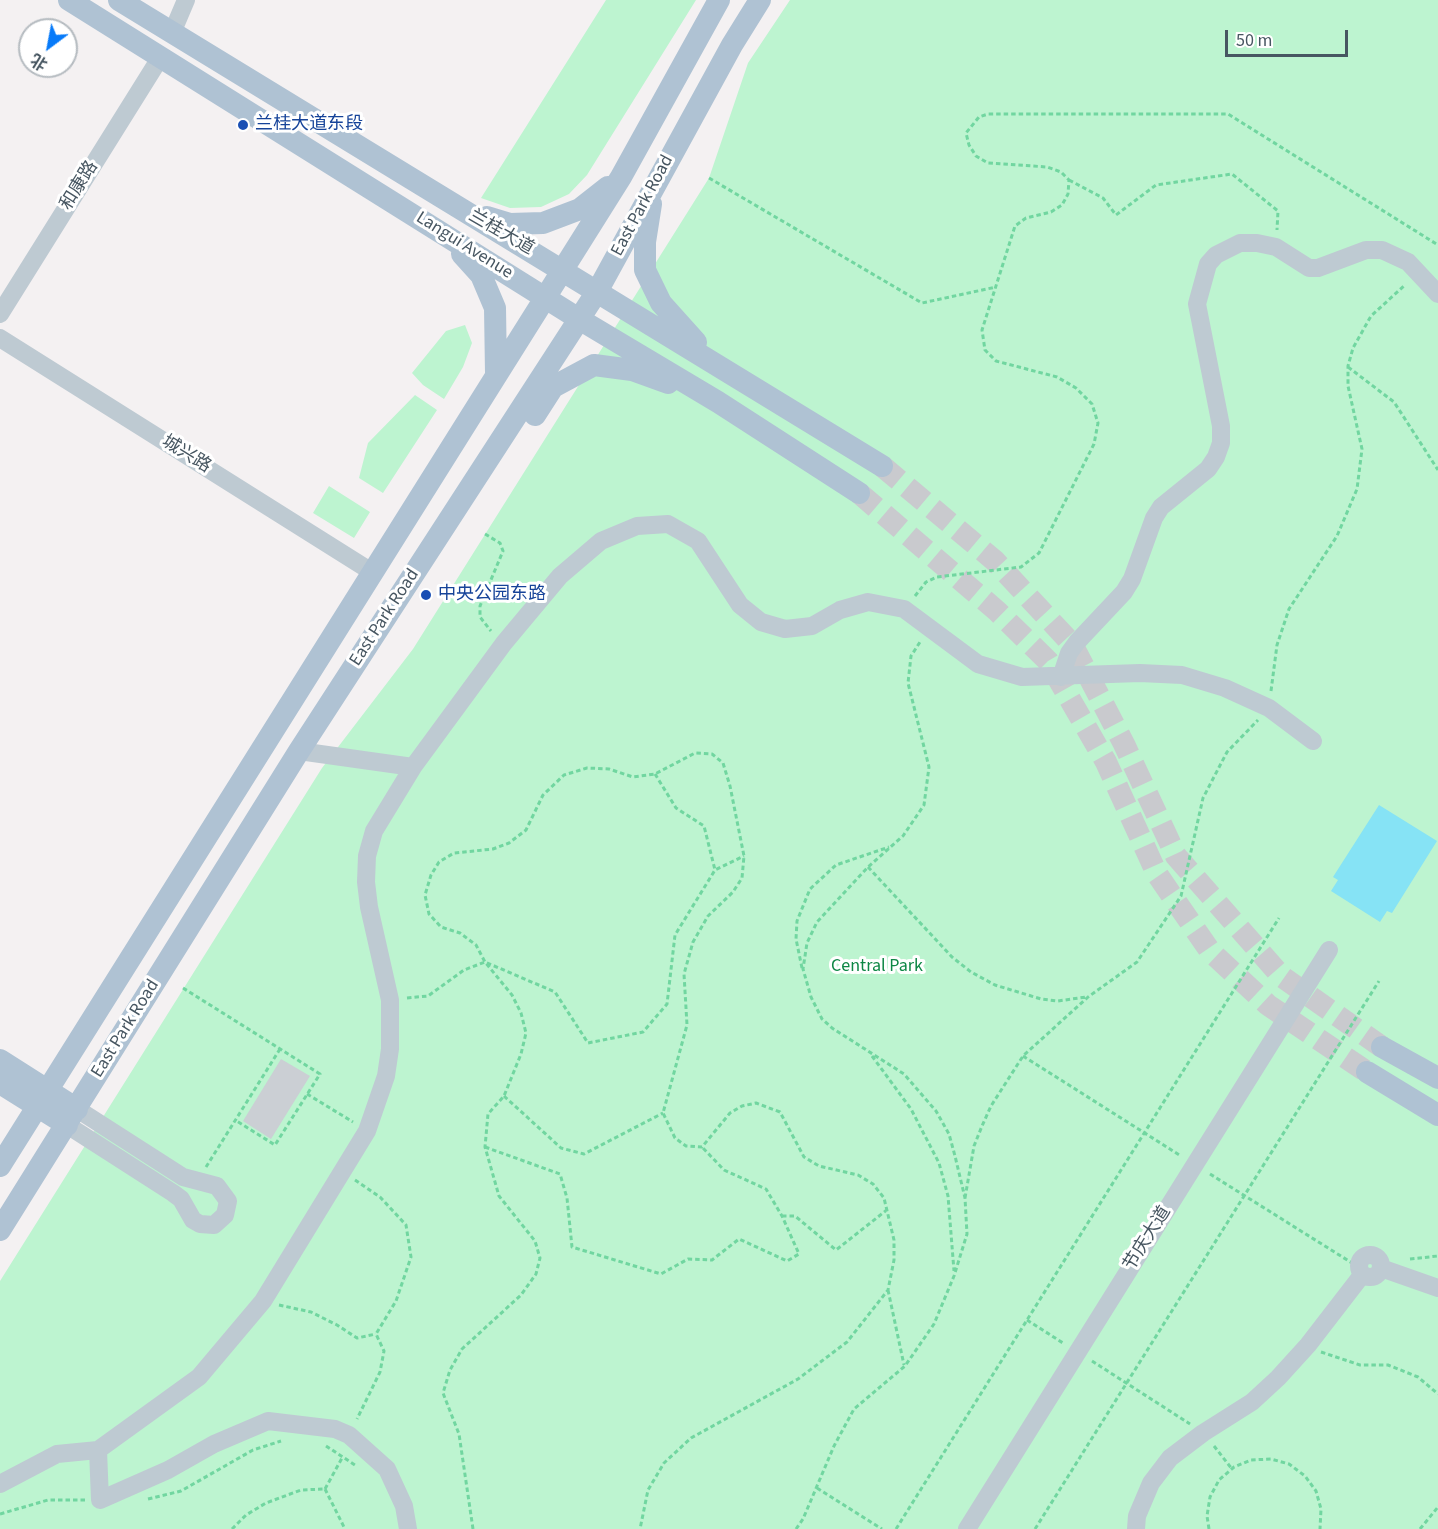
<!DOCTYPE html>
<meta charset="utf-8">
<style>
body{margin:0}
#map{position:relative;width:1438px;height:1529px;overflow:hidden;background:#f4f1f2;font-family:"Source Sans 3","Noto Sans SC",sans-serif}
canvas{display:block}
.north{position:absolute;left:18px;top:18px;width:60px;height:60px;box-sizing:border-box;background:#fff;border:2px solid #b5bbc0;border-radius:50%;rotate:212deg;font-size:16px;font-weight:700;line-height:24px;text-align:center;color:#475661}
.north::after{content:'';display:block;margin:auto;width:21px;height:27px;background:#077af9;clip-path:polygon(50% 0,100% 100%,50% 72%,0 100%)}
.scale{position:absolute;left:1225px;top:30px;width:123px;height:27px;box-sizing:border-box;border:3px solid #475661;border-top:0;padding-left:8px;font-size:18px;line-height:21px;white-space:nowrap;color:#475661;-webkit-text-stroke:4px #fff;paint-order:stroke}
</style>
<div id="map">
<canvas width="1438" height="1529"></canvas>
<div class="north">北</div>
<div class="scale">50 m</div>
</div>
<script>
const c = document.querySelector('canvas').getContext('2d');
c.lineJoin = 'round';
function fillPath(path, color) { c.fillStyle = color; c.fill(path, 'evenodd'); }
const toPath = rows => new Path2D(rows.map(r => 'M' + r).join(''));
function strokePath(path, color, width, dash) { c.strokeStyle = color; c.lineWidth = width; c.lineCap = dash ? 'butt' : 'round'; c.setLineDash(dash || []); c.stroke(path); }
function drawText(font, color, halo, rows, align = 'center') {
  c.font = font + ' "Source Sans 3","Noto Sans SC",sans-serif'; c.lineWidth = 6; c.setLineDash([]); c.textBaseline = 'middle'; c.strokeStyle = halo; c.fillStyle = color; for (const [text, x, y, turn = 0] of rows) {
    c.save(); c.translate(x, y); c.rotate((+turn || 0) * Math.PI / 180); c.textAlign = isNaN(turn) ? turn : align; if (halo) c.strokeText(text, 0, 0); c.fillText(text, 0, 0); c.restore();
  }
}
fillPath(toPath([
 [606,0,696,0,587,175,569,194,541,207,510,208,481,198],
 [790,0,1438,0,1438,1529,0,1529,0,1281,322,768,413,649,709,178,748,63],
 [465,325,472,343,463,367,444,399,423,385,412,373,446,331],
 [415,395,437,410,383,493,359,478,368,443],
 [329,486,370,512,354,538,313,513]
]), '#bdf4d0');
fillPath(toPath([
 [1379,805,1437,841,1392,913,1387,911,1380,922,1331,891,1338,880,1333,877]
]), '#86e3f5');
fillPath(toPath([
 [281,1059,310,1076,271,1139,243,1121]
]), '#cbcfd4');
strokePath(toPath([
 [882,466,995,561,1072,644,1124,744,1176,856,1281,976,1382,1047],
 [859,493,997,611,1048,661,1106,762,1157,874,1210,951,1268,1005,1367,1072]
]), '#c9cace', 22, [22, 11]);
strokePath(toPath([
 [709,178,922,303,996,287],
 [1069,180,1103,198,1116,215,1156,185,1232,174,1278,211,1277,230],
 [1348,367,1394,402,1438,470],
 [485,534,500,543,503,551,480,606,480,617,491,631],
 [915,596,926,582,937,577,1021,567,1039,553,1094,444,1098,423,1092,404,1076,388,1057,377,996,361,985,350,982,330,1015,226,1026,218,1051,212,1062,205,1068,194,1069,180,1061,172,1047,167,988,163,976,156,969,145,966,133,979,117,988,114,1228,114,1438,245],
 [1271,691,1277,645,1289,609,1337,536,1357,489,1362,449,1348,386,1348,366,1353,348,1371,316,1405,285],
 [655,774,676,808,704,826,715,870],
 [868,867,952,957,971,972,995,985,1041,999,1058,1001,1086,997],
 [802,968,796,939,797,921,810,889,836,865,889,847],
 [183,988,320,1074,275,1145,235,1120],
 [407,998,428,996,464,970,485,962,555,992,588,1043,643,1032,667,1004,675,935,715,870,744,856],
 [872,1056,911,1109,939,1163,948,1196,954,1271],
 [1023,1056,1181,1156],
 [307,1094,353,1122],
 [504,1096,561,1148,584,1154,663,1113],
 [485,1147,560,1174,567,1198,572,1247,661,1274,688,1259,712,1260,739,1239,787,1261,799,1254,782,1216,766,1189,724,1170,702,1147],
 [206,1167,280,1049],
 [1210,1174,1352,1263],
 [355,1180,380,1197,406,1225,411,1257,396,1301,376,1334,384,1351,380,1372,357,1419],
 [965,1198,974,1146,982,1126,991,1106,1023,1056,1088,997,1137,962,1181,896,1203,798,1227,752,1258,720],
 [782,1216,795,1216,836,1250,888,1209],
 [1410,1259,1438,1256],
 [888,1290,904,1365],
 [279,1305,311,1312,337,1325,357,1338,376,1334],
 [1027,1320,1063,1343],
 [1321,1352,1360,1365,1388,1365,1418,1377,1438,1394],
 [1092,1361,1190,1424],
 [326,1446,355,1465],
 [1214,1446,1232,1469],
 [817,1488,882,1529],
 [325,1489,345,1529],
 [325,1489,342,1458],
 [148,1499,181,1491,253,1450,281,1441],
 [0,1514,48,1500,85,1500],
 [232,1529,246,1515,266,1503,301,1490,325,1489],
 [473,1529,459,1434,443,1393,450,1370,462,1349,521,1295,536,1274,540,1258,535,1241,499,1196,485,1147,488,1114,504,1096,521,1054,526,1033,521,1013,512,995,485,962,476,945,460,933,441,927,429,914,425,895,431,875,439,862,454,853,493,849,509,843,526,830,543,795,564,775,587,768,609,769,633,777,655,774,695,753,712,754,723,763,730,786,744,856,742,878,733,892,708,916,693,942,684,974,687,1025,663,1113,675,1138,686,1146,702,1147,730,1113,742,1106,756,1103,780,1112,804,1157,819,1166,858,1175,873,1184,884,1198,894,1240,894,1260,888,1290,847,1342,798,1379,691,1438,664,1463,648,1490,640,1529],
 [796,1529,803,1519,834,1446,854,1409,905,1366,934,1324,954,1276,967,1234,965,1198,955,1156,949,1134,936,1111,904,1074,832,1028,822,1019,811,997,803,969,807,943,817,922,868,867,903,836,924,805,929,767,908,683,911,656,920,642],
 [896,1529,1279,918],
 [1035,1529,1379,981],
 [1209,1529,1207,1516,1210,1497,1219,1480,1234,1467,1251,1460,1271,1459,1289,1464,1305,1476,1316,1491,1321,1509,1320,1529],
 [1420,1529,1438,1507]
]), '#71d6a0', 3, [4.5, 3]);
strokePath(toPath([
 [172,33,186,0],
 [0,314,160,58],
 [0,338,372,572],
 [1061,677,1069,653,1077,642,1124,592,1132,579,1154,518,1161,507,1208,469,1216,457,1221,443,1221,426,1197,304,1208,264,1216,255,1240,243,1257,243,1276,247,1309,268,1318,268,1366,250,1382,250,1408,262,1438,294],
 [299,751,413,767],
 [67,1125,173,1193,181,1199,193,1220,200,1224,214,1225,225,1215,228,1201,217,1186,183,1177,77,1109],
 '1359 1266a11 11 0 1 1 22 0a11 11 0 1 1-22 0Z',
 [1381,1268,1438,1288],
 [98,1450,100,1500,168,1470,214,1444,268,1421,335,1429,349,1435,387,1469,404,1506,408,1529],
 [0,1484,57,1454,98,1450,199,1377,263,1301,367,1131,386,1076,390,1049,390,1000,369,907,366,882,367,856,374,831,413,767,504,643,560,576,601,541,637,526,668,524,698,541,740,605,761,622,785,629,812,626,840,610,868,602,904,609,978,664,1022,677,1140,673,1182,675,1225,688,1269,708,1313,741],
 [967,1529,1329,950],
 [1136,1529,1137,1516,1151,1483,1170,1458,1203,1433,1252,1402,1278,1378,1308,1345,1362,1275]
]), '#becad2', 18);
strokePath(toPath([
 [69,0,579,319,718,402,859,493],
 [119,0,882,466],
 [651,204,645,242,645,270,661,303,696,342],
 [487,217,510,224,543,223,580,209,608,187],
 [462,254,481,275,495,308,496,373],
 [535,415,553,387,594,365,632,370,668,383],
 [1382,1047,1438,1078],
 [0,1060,77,1109],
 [1367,1072,1438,1115],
 [0,1083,67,1125],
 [0,1166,621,177,719,0],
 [0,1230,299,751,598,290,732,45,760,0]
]), '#afc2d3', 22);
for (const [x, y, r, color] of [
 [243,125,6,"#1a4fb4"],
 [426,595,6,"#1a4fb4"]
]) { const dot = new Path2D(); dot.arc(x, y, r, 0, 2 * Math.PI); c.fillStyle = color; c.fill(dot); strokePath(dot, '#fff', 2); }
drawText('18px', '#164399', '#fff', [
 ["兰桂大道东段",255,125],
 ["中央公园东路",438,595]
], 'left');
drawText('18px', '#475661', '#fff', [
 ["和康路",80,186,-58],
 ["East Park Road",643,206,-62],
 ["兰桂大道",501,233,30],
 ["Langui Avenue",464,246,32],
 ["城兴路",186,455,32],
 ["East Park Road",385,618,-57],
 ["East Park Road",126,1029,-58],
 ["节庆大道",1148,1239,-58]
]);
drawText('18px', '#0e8745', '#fff', [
 ["Central Park",877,967]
]);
</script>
